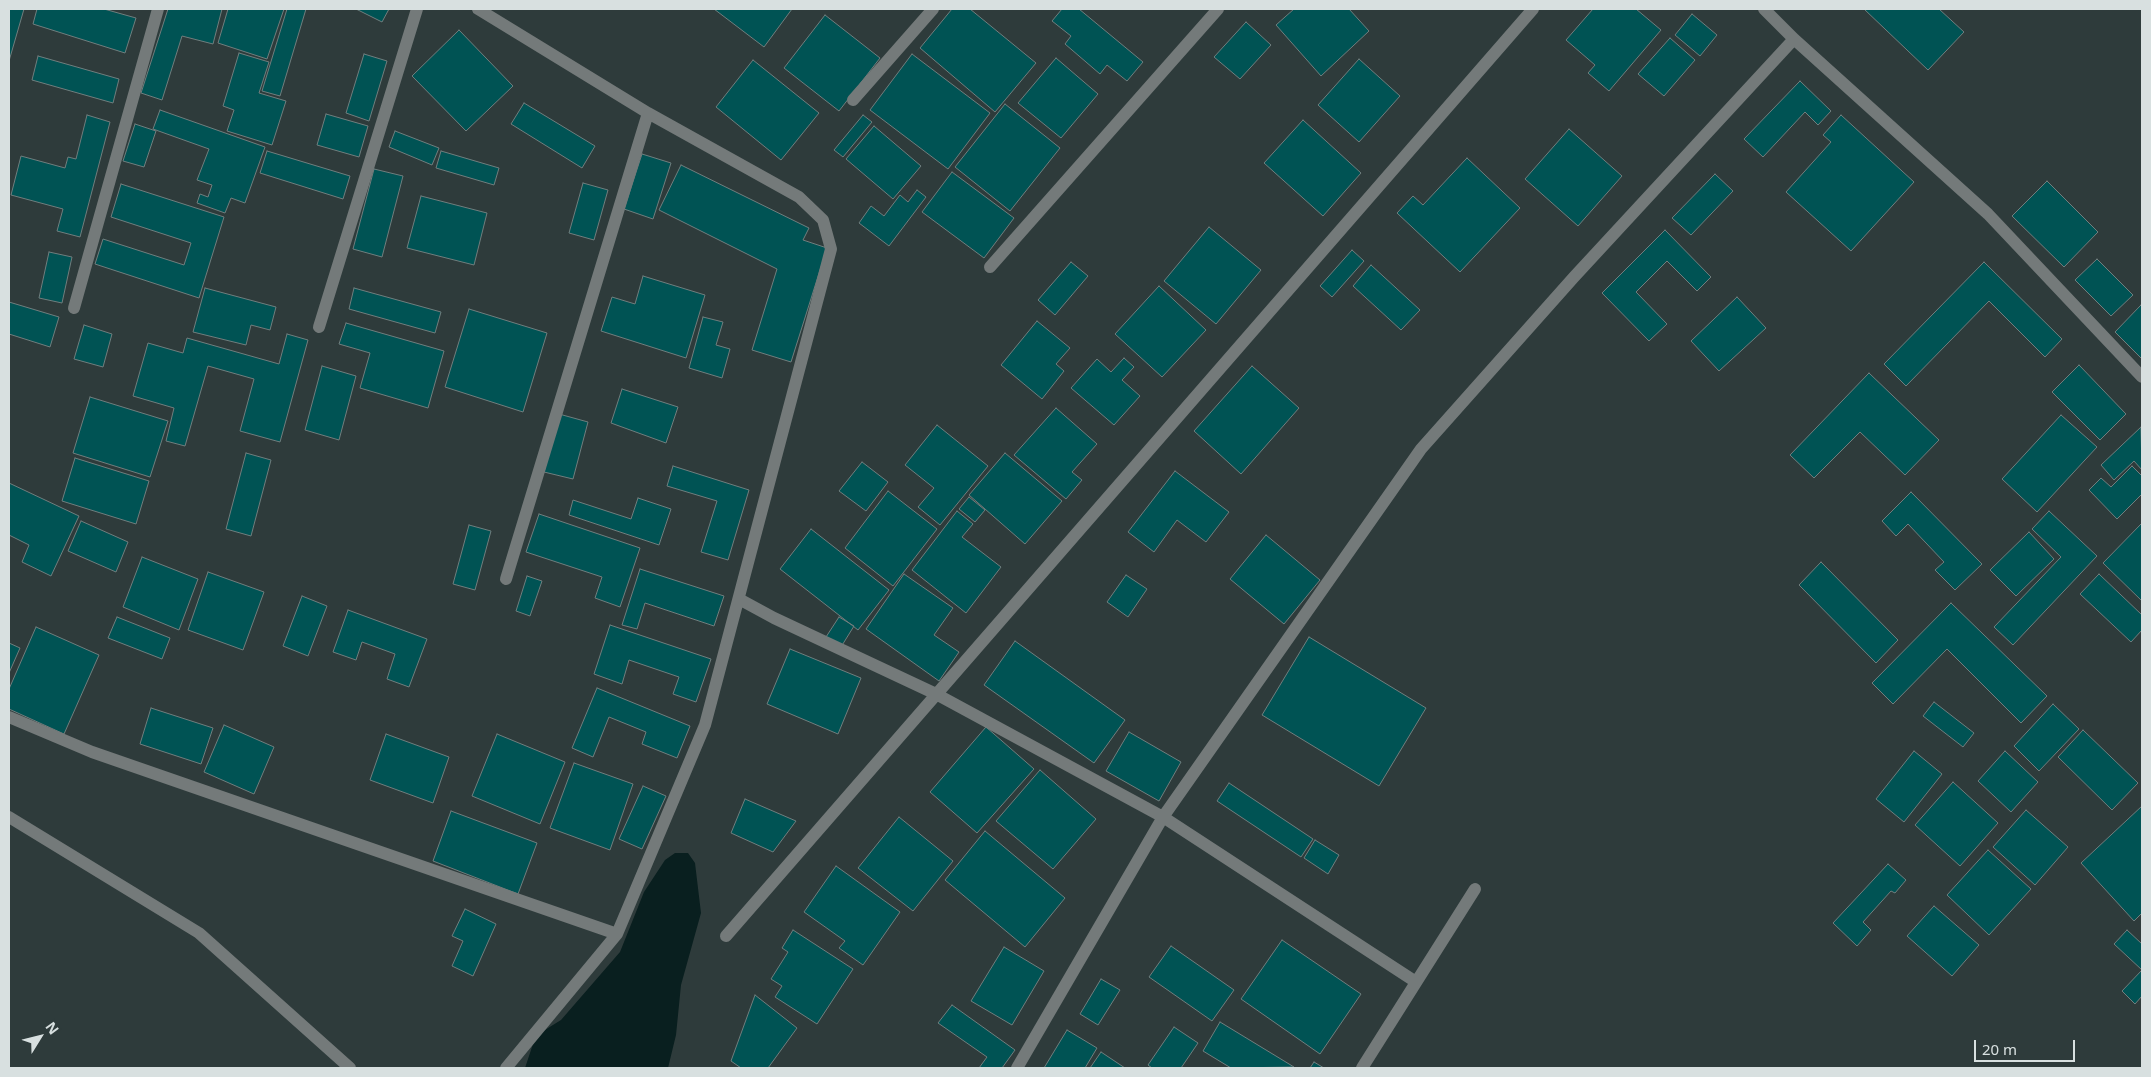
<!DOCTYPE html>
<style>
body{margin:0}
#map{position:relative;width:2151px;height:1077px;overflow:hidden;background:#2e3b3b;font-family:"Noto Sans",sans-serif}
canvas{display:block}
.frame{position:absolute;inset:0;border:10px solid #d8e0e0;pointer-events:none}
.north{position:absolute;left:15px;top:1012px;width:50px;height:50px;-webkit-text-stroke:4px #2e3b3b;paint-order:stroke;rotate:54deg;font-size:14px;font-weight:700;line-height:20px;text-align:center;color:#d8e0e0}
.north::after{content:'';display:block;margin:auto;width:18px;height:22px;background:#d8e0e0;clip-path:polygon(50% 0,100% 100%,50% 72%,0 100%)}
.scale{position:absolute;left:1974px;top:1040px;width:101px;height:22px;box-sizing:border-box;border:2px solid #d8e0e0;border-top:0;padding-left:6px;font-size:15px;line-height:18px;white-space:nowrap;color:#d8e0e0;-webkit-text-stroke:4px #2e3b3b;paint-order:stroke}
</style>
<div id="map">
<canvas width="2151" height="1077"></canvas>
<div class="frame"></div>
<div class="north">N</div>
<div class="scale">20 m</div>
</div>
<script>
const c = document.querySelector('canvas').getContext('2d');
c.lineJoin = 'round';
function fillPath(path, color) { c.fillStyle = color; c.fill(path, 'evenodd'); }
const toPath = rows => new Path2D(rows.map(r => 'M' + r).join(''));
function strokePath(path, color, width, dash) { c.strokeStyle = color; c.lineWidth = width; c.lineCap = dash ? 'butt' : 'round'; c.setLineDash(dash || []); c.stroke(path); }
fillPath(toPath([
 [675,853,688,853,695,863,701,913,681,985,676,1035,668,1068,525,1068,533,1044,540,1033,561,1020,620,952,644,892,665,860]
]), '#091f1f');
const building = toPath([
 [9,9,24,9,9,61,9,9],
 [37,9,104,9,136,18,125,53,33,24,37,9],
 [168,9,222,9,213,44,182,36,162,100,141,93,168,9],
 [228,9,284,9,267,59,218,43,228,9],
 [287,9,306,9,280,96,262,91,287,9],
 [356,9,389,9,382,22,356,9],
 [714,9,792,9,764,47,714,9],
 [952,9,970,9,1036,63,995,112,920,48,952,9],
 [1062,9,1079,9,1143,62,1127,81,1107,65,1100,74,1065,44,1071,36,1052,21,1062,9],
 [1294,9,1349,9,1369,31,1321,76,1276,25,1294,9],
 [1593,9,1636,9,1661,30,1609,91,1588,73,1595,65,1566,40,1593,9],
 [1864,9,1939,9,1964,32,1928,70,1864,9],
 [1692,14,1717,35,1700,56,1675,35,1692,14],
 [825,15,880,58,839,111,784,68,825,15],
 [1246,22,1271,45,1240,79,1214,57,1246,22],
 [459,30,513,86,466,131,412,76,459,30],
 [1670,38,1695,60,1664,96,1638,74,1670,38],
 [239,53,269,62,259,93,286,101,272,145,227,131,234,110,223,106,239,53],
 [364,54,387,61,369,121,346,113,364,54],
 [912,54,990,113,948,169,870,110,912,54],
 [38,56,119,79,113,103,32,80,38,56],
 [1056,58,1098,94,1061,138,1018,103,1056,58],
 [1359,59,1400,96,1359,142,1318,105,1359,59],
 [753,60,819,113,781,160,716,107,753,60],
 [1800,81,1831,111,1818,125,1805,112,1763,157,1744,139,1800,81],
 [524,103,595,146,582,168,511,124,524,103],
 [1005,104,1060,148,1010,211,955,167,1005,104],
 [160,110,265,147,245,203,231,198,225,213,197,203,200,194,208,197,212,185,197,180,209,149,153,129,160,110],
 [326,114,368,126,359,157,317,145,326,114],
 [87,115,110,122,80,237,57,231,63,209,11,195,21,156,65,168,68,157,76,159,87,115],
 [863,115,872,122,843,157,834,150,863,115],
 [1841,115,1914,182,1851,251,1786,192,1831,142,1823,135,1841,115],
 [1303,120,1361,173,1323,216,1264,163,1303,120],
 [135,124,156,131,144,167,123,161,135,124],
 [874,126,921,166,893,199,846,159,874,126],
 [1569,129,1622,176,1578,226,1525,179,1569,129],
 [395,131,439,148,432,165,389,147,395,131],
 [267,151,350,176,343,199,260,173,267,151],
 [441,151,499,168,494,185,436,168,441,151],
 [642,154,671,163,653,219,624,209,642,154],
 [1467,158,1520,208,1460,272,1397,213,1413,196,1423,205,1467,158],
 [681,165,809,228,803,240,827,248,791,362,752,350,777,269,659,210,681,165],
 [374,169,403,176,382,257,353,249,374,169],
 [952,172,1014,218,984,258,922,212,952,172],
 [1715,174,1733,191,1691,235,1672,218,1715,174],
 [2047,181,2098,232,2064,267,2012,216,2047,181],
 [583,183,608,190,594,240,569,233,583,183],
 [121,184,224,217,199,298,95,264,103,239,184,265,191,243,111,217,121,184],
 [917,190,926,197,889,246,859,223,871,206,884,216,900,195,908,202,917,190],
 [421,196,487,213,474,265,407,248,421,196],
 [1209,227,1261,270,1216,324,1164,281,1209,227],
 [1665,230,1711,277,1697,291,1667,261,1636,292,1667,324,1649,341,1602,293,1665,230],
 [1352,250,1364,261,1332,297,1320,286,1352,250],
 [49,252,72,257,62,303,39,298,49,252],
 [2097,259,2133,295,2111,316,2075,280,2097,259],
 [1071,262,1088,276,1055,315,1038,300,1071,262],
 [1984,262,2062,339,2045,357,1989,301,1906,386,1884,364,1984,262],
 [1371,265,1420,310,1401,330,1353,286,1371,265],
 [643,276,705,295,686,358,601,331,612,297,635,304,643,276],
 [1159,286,1206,330,1162,377,1115,334,1159,286],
 [205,288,276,307,270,330,251,325,246,345,193,332,205,288],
 [354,288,441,312,435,333,349,309,354,288],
 [1737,297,1766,328,1719,371,1691,341,1737,297],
 [9,302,59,317,50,347,9,334,9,302],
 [2141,305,2142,306,2142,359,2115,332,2141,305],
 [469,309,547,333,523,412,445,387,469,309],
 [703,317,723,322,716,345,730,349,722,378,689,368,703,317],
 [1037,321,1070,348,1056,364,1064,371,1042,399,1001,365,1037,321],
 [346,323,444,351,428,408,360,388,370,353,339,344,346,323],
 [84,325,112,334,103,367,74,359,84,325],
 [287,334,308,340,280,442,240,431,254,379,208,366,185,446,166,441,174,408,133,396,148,343,183,353,187,338,279,364,287,334],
 [1124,358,1134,367,1122,380,1140,396,1114,425,1071,388,1097,359,1111,372,1124,358],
 [2079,365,2126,414,2100,440,2052,392,2079,365],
 [322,366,356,376,339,440,305,430,322,366],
 [1252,366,1299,408,1241,474,1194,431,1252,366],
 [1869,373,1939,440,1905,475,1860,432,1814,478,1790,455,1869,373],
 [622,389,678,407,666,443,611,423,622,389],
 [90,397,168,421,150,477,73,453,90,397],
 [1056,408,1097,444,1072,472,1082,480,1066,499,1014,455,1056,408],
 [559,414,588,422,573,479,544,472,559,414],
 [2061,415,2097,447,2037,512,2002,479,2061,415],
 [937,425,988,466,940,525,918,507,934,488,905,465,937,425],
 [2141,427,2142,470,2134,461,2114,480,2101,465,2141,427],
 [246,453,271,460,251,536,226,529,246,453],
 [1005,453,1062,501,1025,544,969,495,1005,453],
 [75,458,149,481,136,524,62,501,75,458],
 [862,462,888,482,866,511,839,491,862,462],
 [673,466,749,490,728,560,701,552,717,501,667,486,673,466],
 [2132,466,2142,476,2142,494,2117,519,2089,490,2101,478,2111,487,2132,466],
 [1175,471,1229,512,1206,542,1177,520,1154,552,1128,532,1175,471],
 [9,483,79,516,51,576,22,562,29,545,9,535,9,483],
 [888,491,937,529,893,586,845,548,888,491],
 [1911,492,1982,564,1955,590,1935,570,1944,562,1908,524,1896,536,1882,521,1911,492],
 [969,497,985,510,975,522,959,509,969,497],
 [638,498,671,509,659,545,569,515,573,500,631,519,638,498],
 [957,511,973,524,962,537,1001,567,966,613,912,570,957,511],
 [2049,511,2097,556,2013,645,1994,627,2061,557,2032,529,2049,511],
 [539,514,640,548,620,607,595,598,602,577,526,552,539,514],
 [81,521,128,542,116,572,68,551,81,521],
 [2142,523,2142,601,2103,563,2142,523],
 [469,525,491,531,475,590,453,584,469,525],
 [811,529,889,590,858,630,780,569,811,529],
 [2029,532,2054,559,2016,596,1990,570,2029,532],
 [1266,535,1320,580,1284,624,1230,579,1266,535],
 [142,557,198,579,179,630,123,607,142,557],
 [1821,562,1898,640,1876,663,1799,585,1821,562],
 [640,569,724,596,714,626,645,603,637,629,622,625,640,569],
 [208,572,264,592,243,650,188,630,208,572],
 [904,574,953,608,934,635,959,652,939,681,866,629,904,574],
 [2099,574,2142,615,2142,630,2131,642,2080,594,2099,574],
 [1126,575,1147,589,1128,617,1107,602,1126,575],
 [527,576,542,581,530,616,516,611,527,576],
 [302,596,327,606,308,656,283,646,302,596],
 [1951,603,2047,696,2021,723,1947,649,1893,704,1872,683,1951,603],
 [348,610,427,639,409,687,387,679,395,654,362,642,356,660,333,652,348,610],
 [117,617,170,638,162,659,108,638,117,617],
 [839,617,854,626,841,647,826,637,839,617],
 [610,625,711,659,696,702,673,694,679,677,629,660,622,684,594,674,610,625],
 [36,627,99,655,64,734,9,709,9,689,36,627],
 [1309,637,1426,708,1379,786,1262,715,1309,637],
 [1015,641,1125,720,1094,763,984,685,1015,641],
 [9,643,20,648,9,673,9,643],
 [790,649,861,678,838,734,767,704,790,649],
 [597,688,690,726,677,758,642,744,646,732,609,717,593,757,572,748,597,688],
 [1934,702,1974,733,1963,747,1923,716,1934,702],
 [2053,704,2079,729,2039,771,2014,746,2053,704],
 [151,708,213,728,201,764,140,744,151,708],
 [224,725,274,747,254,794,204,772,224,725],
 [986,727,1034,769,977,833,930,792,986,727],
 [2083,730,2138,783,2112,810,2058,757,2083,730],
 [1129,732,1181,762,1159,801,1106,771,1129,732],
 [386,734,449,757,433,803,370,780,386,734],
 [497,734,565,762,540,824,472,796,497,734],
 [1914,751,1942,774,1904,822,1876,799,1914,751],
 [2005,751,2038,782,2011,812,1978,781,2005,751],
 [574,763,633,784,610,850,550,828,574,763],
 [1040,770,1096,819,1053,869,996,821,1040,770],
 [1953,782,1998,823,1960,866,1915,825,1953,782],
 [1229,783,1313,839,1301,857,1217,801,1229,783],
 [643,786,666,796,642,849,619,839,643,786],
 [745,799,796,821,773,852,731,833,745,799],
 [2142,806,2142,913,2134,921,2081,863,2142,806],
 [2026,810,2068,847,2035,885,1993,847,2026,810],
 [451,811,537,843,518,894,433,861,451,811],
 [899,817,953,861,913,911,858,868,899,817],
 [985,831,1065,898,1025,947,945,880,985,831],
 [1315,840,1339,855,1328,874,1304,858,1315,840],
 [1988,850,2031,889,1989,935,1947,895,1988,850],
 [1888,864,1906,880,1895,893,1891,891,1863,922,1871,930,1857,946,1833,923,1888,864],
 [836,866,900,912,863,965,839,948,845,941,804,912,836,866],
 [1934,906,1979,945,1952,976,1907,936,1934,906],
 [465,909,496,924,473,976,452,966,463,941,452,936,465,909],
 [793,930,853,969,817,1024,775,997,782,986,771,979,788,952,782,948,793,930],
 [2127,930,2142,944,2142,996,2135,1004,2122,991,2142,970,2114,944,2127,930],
 [1282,940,1361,994,1320,1054,1241,999,1282,940],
 [1171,946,1234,990,1212,1021,1149,977,1171,946],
 [1004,947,1044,971,1012,1025,971,1001,1004,947],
 [1101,979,1120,990,1098,1025,1080,1014,1101,979],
 [755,995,797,1028,768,1068,741,1068,731,1061,755,995],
 [952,1005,1015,1050,1002,1068,979,1068,987,1057,938,1023,952,1005],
 [1220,1022,1294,1067,1231,1068,1203,1051,1220,1022],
 [1174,1027,1198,1043,1181,1068,1152,1068,1148,1065,1174,1027],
 [1067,1030,1097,1048,1085,1068,1044,1068,1067,1030],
 [1101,1052,1125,1068,1090,1068,1101,1052],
 [1314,1062,1324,1068,1310,1068,1314,1062]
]);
fillPath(building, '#005354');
strokePath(building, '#707e7e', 1);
strokePath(toPath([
 [478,9,648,113,799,197,823,220,831,249,705,725,617,934,506,1068],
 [1764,9,1794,39,1988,214,2142,377],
 [853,100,933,9],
 [990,267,1218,9],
 [74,308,158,9],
 [319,327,417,9],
 [506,579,648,113],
 [739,599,774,618,936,694,1163,817,1416,982],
 [9,717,92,752,617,934],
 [9,817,199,933,350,1068],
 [726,936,1533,9],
 [1017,1068,1163,817,1421,449,1574,277,1794,39],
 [1362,1068,1475,889]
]), '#747a7a', 12);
</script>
